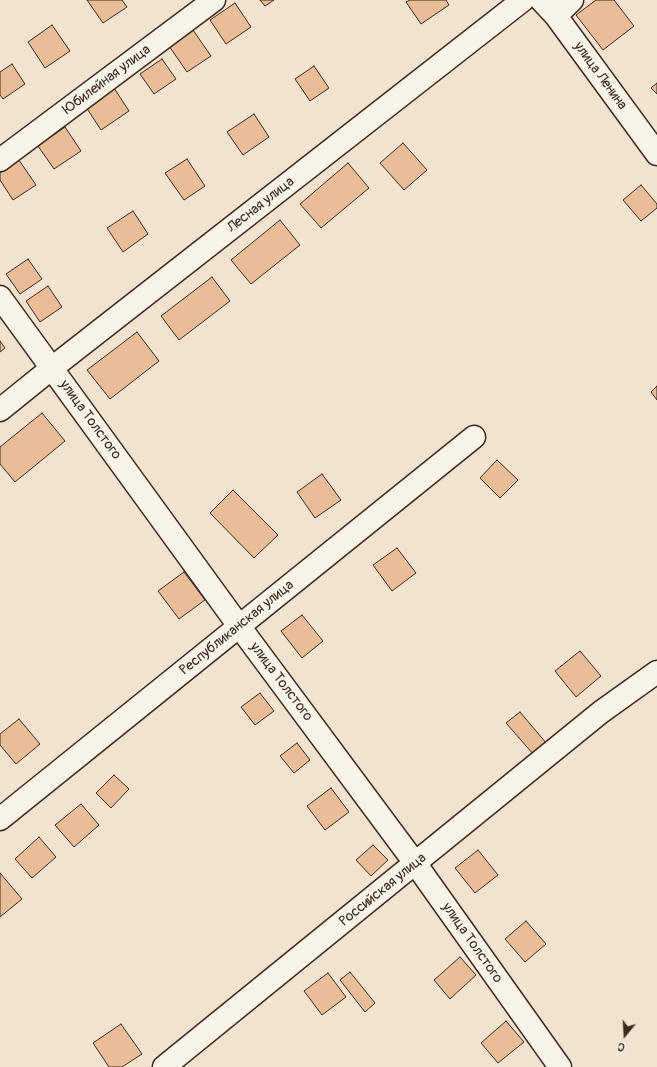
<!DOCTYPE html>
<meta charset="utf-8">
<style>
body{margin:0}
#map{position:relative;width:657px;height:1067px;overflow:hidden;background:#f2e3d0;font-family:Pangolin,sans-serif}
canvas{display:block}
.north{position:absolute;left:605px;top:1015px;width:40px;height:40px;-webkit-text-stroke:3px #f7f3e8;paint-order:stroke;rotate:198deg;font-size:11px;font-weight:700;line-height:16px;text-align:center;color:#3b2a1e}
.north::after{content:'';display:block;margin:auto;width:14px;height:18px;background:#3b2a1e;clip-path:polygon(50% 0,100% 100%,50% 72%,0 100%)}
</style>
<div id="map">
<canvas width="657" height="1067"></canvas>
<div class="north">С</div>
</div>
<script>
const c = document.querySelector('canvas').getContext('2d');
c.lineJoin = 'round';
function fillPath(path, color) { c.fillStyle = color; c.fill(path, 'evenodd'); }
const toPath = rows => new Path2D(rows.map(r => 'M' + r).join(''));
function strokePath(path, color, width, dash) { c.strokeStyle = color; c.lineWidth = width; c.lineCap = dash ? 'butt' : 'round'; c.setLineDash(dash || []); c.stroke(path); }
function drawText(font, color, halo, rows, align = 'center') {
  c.font = font + ' Pangolin,sans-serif'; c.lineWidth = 3; c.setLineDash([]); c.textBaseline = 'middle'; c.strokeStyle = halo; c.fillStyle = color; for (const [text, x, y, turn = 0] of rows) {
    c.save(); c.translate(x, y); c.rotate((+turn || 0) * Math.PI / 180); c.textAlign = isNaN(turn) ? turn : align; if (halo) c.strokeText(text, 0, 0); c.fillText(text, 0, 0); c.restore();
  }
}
const building = toPath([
 [87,0,122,0,127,7,103,23,87,0],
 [260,0,274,0,265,6,260,0],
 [410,0,446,0,449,5,421,24,406,2,410,0],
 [596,0,614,0,634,26,603,50,576,15,596,0],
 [235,3,251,27,226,44,210,20,235,3],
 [52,25,70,51,45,68,28,42,52,25],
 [193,30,211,56,187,72,169,46,193,30],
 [162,59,176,79,154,94,140,74,162,59],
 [12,64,25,84,3,99,0,95,0,72,12,64],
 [314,66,329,88,310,101,295,79,314,66],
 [657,83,657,94,651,88,657,83],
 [114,88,129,111,101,130,86,107,114,88],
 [254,114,269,137,243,155,227,132,254,114],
 [65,127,81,151,54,169,38,146,65,127],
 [403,143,427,170,404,190,380,163,403,143],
 [187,159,205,186,184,200,165,173,187,159],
 [19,160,36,185,13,200,0,180,0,173,19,160],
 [348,163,369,188,321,228,300,204,348,163],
 [641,185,657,204,657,208,641,221,623,200,641,185],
 [133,211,148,234,123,252,107,228,133,211],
 [280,220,300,245,251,284,231,260,280,220],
 [28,259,42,279,20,294,6,274,28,259],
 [212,277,230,301,179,340,161,316,212,277],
 [48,286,62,307,40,322,26,301,48,286],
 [137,332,159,361,110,399,87,370,137,332],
 [0,341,5,348,0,352,0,341],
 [657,386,657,400,651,392,657,386],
 [42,413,65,441,15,482,0,464,0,447,42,413],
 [497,460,518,480,500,498,480,478,497,460],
 [322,474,341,500,315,518,297,492,322,474],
 [233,490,278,535,254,558,210,513,233,490],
 [397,548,416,573,392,591,373,565,397,548],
 [184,572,205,600,179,619,158,591,184,572],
 [302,615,323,641,302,658,281,631,302,615],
 [580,651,601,676,576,697,555,671,580,651],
 [260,693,274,711,255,725,241,707,260,693],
 [520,712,547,744,534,755,506,723,520,712],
 [19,719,40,744,16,764,0,745,0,734,19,719],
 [297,743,310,760,294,773,280,756,297,743],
 [114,775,129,789,111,808,96,793,114,775],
 [331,788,349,812,325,830,307,806,331,788],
 [81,804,99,825,74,847,55,825,81,804],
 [39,837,56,857,32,878,15,859,39,837],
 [373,845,388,860,371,876,356,860,373,845],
 [478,850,498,875,475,893,455,868,478,850],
 [0,873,22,899,0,917,0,873],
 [526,921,546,944,525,962,505,939,526,921],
 [460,957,476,975,450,999,434,980,460,957],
 [350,972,375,1003,365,1012,340,980,350,972],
 [328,973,346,997,322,1015,304,991,328,973],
 [506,1021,524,1042,498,1063,481,1043,506,1021],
 [121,1024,142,1054,122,1067,109,1067,93,1043,121,1024]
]);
fillPath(building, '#e8bd98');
strokePath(building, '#3b2a1e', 1);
const minor = toPath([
 [541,0,556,16,657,154],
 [556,16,572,0],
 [0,160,214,0],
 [0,297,239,626,415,863,560,1067],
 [0,410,52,368,523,0],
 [0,819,474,437],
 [164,1067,601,712,657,672]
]);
strokePath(minor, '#3b2a1e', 25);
strokePath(minor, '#f7f3e8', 22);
drawText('14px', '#3b2a1e', '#f7f3e8', [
 ["улица Ленина",600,76,54],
 ["Юбилейная улица",107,80,-37],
 ["Лесная улица",261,205,-38],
 ["улица Толстого",90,420,54],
 ["Республиканская улица",237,628,-39],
 ["улица Толстого",281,682,53],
 ["Российская улица",383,890,-39],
 ["улица Толстого",472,943,55]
]);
</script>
